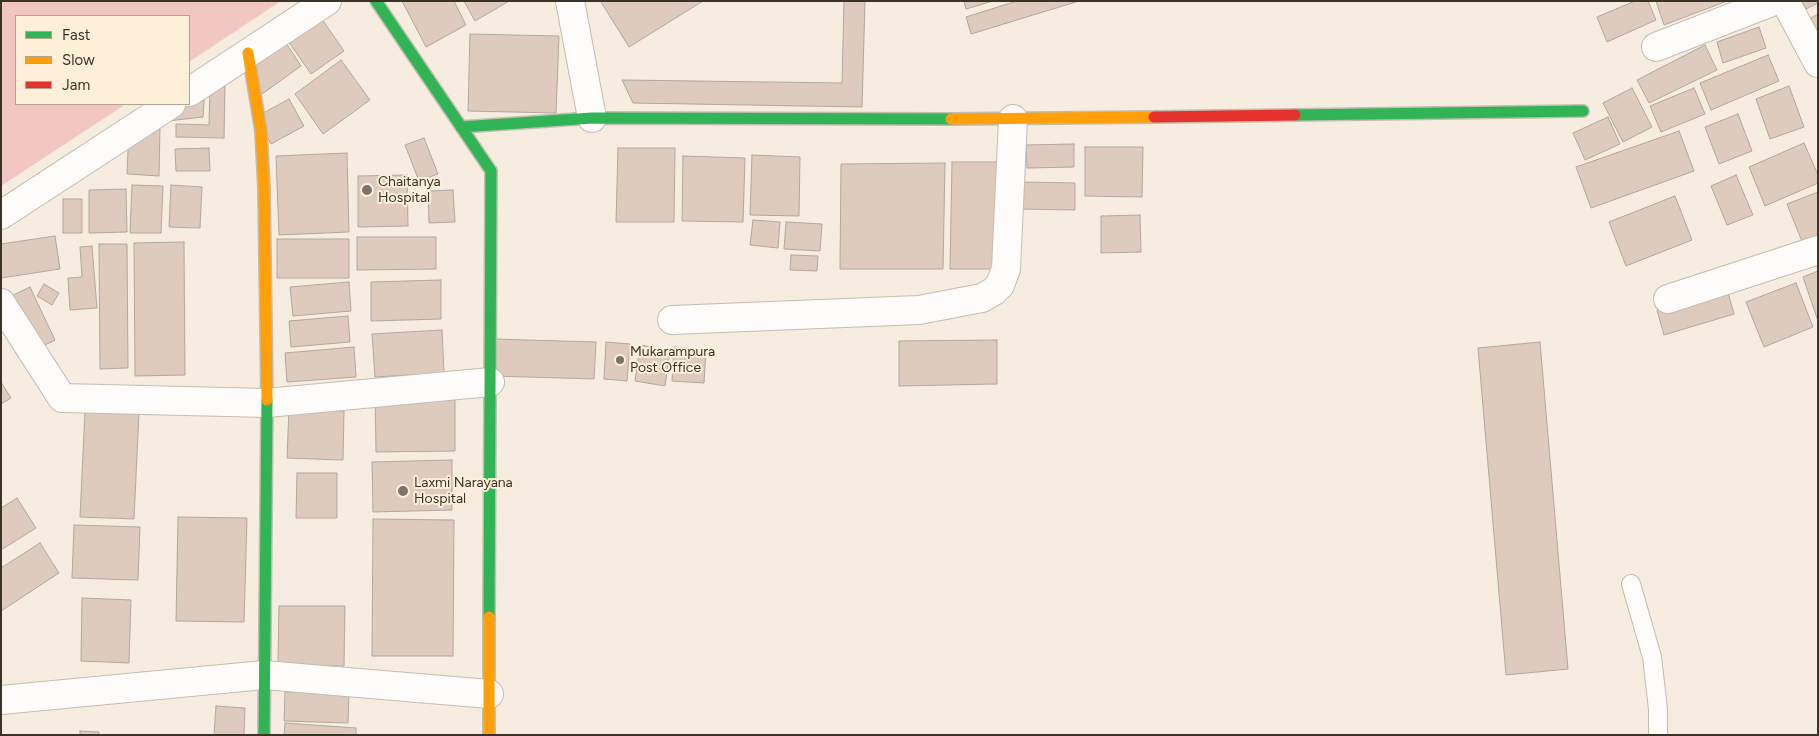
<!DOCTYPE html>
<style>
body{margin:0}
#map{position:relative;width:1819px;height:736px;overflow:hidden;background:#f6ede0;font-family:Figtree,sans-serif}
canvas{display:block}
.frame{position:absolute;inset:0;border:2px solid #3a3328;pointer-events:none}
.legend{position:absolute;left:15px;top:15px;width:175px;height:90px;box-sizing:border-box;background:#feefd8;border:1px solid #b0a492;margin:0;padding:6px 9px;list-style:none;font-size:15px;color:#3a3328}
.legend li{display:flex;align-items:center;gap:10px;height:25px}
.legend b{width:25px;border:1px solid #b0a492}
</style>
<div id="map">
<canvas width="1819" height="736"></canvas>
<div class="frame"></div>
<ul class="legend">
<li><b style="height:6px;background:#30b455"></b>Fast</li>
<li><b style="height:6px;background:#ff9f0a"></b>Slow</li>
<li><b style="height:6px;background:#e5322d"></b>Jam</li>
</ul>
</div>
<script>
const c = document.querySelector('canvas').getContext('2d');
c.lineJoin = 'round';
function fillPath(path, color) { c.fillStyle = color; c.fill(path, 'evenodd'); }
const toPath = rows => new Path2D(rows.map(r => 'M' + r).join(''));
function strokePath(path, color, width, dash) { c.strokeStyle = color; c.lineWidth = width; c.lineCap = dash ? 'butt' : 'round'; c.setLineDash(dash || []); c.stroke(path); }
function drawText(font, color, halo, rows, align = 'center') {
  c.font = font + ' Figtree,sans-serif'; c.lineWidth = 4; c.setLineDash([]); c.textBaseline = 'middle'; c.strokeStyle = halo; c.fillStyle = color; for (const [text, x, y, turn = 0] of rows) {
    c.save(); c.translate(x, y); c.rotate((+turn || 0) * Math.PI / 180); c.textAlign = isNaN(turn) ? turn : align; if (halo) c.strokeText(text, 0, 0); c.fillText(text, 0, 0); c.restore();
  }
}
fillPath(toPath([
 [1,1,281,1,189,62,189,16,16,16,16,104,126,104,1,186]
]), '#f2c6c3');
const building = toPath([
 [402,1,454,1,466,25,426,47,402,1],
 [464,1,509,1,475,21,464,1],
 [603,1,703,1,629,47,601,2,603,1],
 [844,1,865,1,862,107,633,103,622,80,842,83,844,1],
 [964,1,993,1,966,9,964,1],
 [1017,1,1079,1,971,34,966,17,1017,1],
 [1635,1,1648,1,1656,20,1607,42,1597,17,1635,1],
 [1656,1,1727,1,1664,25,1656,1],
 [1802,1,1818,1,1818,3,1806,9,1802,1],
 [317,12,344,51,311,74,284,35,317,12],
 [1818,14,1818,40,1807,20,1818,14],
 [1759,27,1766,48,1723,63,1717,42,1759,27],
 [470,34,559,36,556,113,468,111,470,34],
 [284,40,301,66,262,94,244,68,284,40],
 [1705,45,1717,70,1649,103,1637,80,1705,45],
 [1768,55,1779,81,1711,110,1700,83,1768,55],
 [341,60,370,100,323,134,295,94,341,60],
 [210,86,225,86,224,138,176,137,176,124,209,125,210,86],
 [1789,86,1804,127,1770,139,1756,99,1789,86],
 [1632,88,1652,127,1623,142,1603,103,1632,88],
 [1694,88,1705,114,1661,132,1650,106,1694,88],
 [205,89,203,117,168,121,188,104,205,89],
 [289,99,304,126,271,144,256,117,289,99],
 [1738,114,1752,151,1719,164,1705,127,1738,114],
 [1608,117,1620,144,1585,160,1573,133,1608,117],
 [129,126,160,127,159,176,127,174,129,126],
 [1679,131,1694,171,1591,208,1576,167,1679,131],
 [424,138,438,174,419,181,405,145,424,138],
 [1804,143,1818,175,1818,183,1765,206,1749,167,1804,143],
 [1074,144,1074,167,1027,168,1026,145,1074,144],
 [1085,147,1143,147,1142,197,1085,196,1085,147],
 [209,148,210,171,176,171,175,149,209,148],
 [618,148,675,148,674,222,616,222,618,148],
 [347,153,349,232,279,235,276,156,347,153],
 [752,155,800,157,799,216,750,215,752,155],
 [683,156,745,158,743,222,682,221,683,156],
 [952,162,1000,162,998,269,950,269,952,162],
 [945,163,943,269,840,269,841,164,945,163],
 [407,175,408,226,358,227,358,176,407,175],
 [1736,175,1753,215,1727,225,1711,186,1736,175],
 [1021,182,1075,183,1075,210,1020,209,1021,182],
 [132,185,163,186,161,233,130,233,132,185],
 [171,185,202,187,200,228,169,227,171,185],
 [126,189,127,232,89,233,89,190,126,189],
 [453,190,455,222,429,223,428,191,453,190],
 [1818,192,1818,238,1803,244,1787,204,1818,192],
 [1675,196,1692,240,1626,266,1609,222,1675,196],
 [63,199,82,199,82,233,63,233,63,199],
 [1140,215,1141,252,1101,253,1101,216,1140,215],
 [753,220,780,222,778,248,750,245,753,220],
 [786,222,822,224,820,251,784,249,786,222],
 [55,236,60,269,1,278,1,244,55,236],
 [357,237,436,237,436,269,357,270,357,237],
 [277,239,349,239,349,278,277,278,277,239],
 [184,242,185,375,135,376,134,243,184,242],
 [99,244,127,244,128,368,100,369,99,244],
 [92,246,97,308,70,310,68,278,82,277,80,247,92,246],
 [791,255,818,256,817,271,790,270,791,255],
 [1818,271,1818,321,1803,277,1818,271],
 [441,280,441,319,371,321,371,282,441,280],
 [349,282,351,311,293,316,290,287,349,282],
 [1796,283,1813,327,1764,347,1746,302,1796,283],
 [44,284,59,293,52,305,37,296,44,284],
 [30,287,55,340,37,349,11,296,30,287],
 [1727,289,1734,314,1664,335,1657,310,1727,289],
 [348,316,350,342,291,347,289,321,348,316],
 [442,330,444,373,375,377,372,334,442,330],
 [494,339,596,342,594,379,493,376,494,339],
 [997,340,997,384,899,386,899,341,997,340],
 [606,342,630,344,627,381,604,379,606,342],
 [1540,342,1568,669,1506,675,1478,348,1540,342],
 [640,345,670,350,665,386,635,381,640,345],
 [354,347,356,377,287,382,285,353,354,347],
 [674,347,706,349,704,383,672,381,674,347],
 [1,382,11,398,1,404,1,382],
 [455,392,455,451,376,452,375,393,455,392],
 [289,409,344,411,343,460,287,458,289,409],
 [85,411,139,413,134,519,80,517,85,411],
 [452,460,452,510,373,512,372,462,452,460],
 [297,473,337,473,337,518,296,518,297,473],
 [17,498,36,528,1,550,1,508,17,498],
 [178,517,247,518,244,622,176,621,178,517],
 [373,519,454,520,453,656,372,656,373,519],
 [74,525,140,527,138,580,72,578,74,525],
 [40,543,59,573,1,611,1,568,40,543],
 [82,598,131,600,129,663,81,661,82,598],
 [279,606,345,606,344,666,278,665,279,606],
 [285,692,349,693,348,723,284,721,285,692],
 [216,706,245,708,244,735,214,735,216,706],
 [285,723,356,728,356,735,284,735,285,723],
 [80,731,99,732,99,735,80,735,80,731]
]);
fillPath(building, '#decbbd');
strokePath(building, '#b0a79f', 1);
const lane = toPath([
 [1631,584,1652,657,1658,709,1658,735]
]);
const street = toPath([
 [570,1,592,118],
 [1785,1,1818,63],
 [1656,47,1774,1],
 [189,92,327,1],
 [1,215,171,104],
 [1668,299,1818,250],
 [1,303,62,398,267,403,490,382],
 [672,320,919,310,982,298,994,291,1000,285,1006,269,1013,119],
 [1,700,264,675,489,694]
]);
const fast = toPath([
 [376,1,491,171,489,617],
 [1295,115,1583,111],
 [461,127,592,118,951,119],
 [264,735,267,400]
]);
const slow = toPath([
 [248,53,261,131,264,189,267,400],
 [951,119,1154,117],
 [489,735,489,617]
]);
const jam = toPath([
 [1154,117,1295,115]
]);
strokePath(lane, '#c3bcb1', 20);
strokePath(street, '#c3bcb1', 30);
strokePath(fast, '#c3bcb1', 14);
strokePath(slow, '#c3bcb1', 14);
strokePath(jam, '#c3bcb1', 14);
strokePath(lane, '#fefcfa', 18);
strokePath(street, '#fefcfa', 28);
strokePath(fast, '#30b455', 11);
strokePath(slow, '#ff9f0a', 11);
strokePath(jam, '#e5322d', 11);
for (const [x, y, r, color] of [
 [367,190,6,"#7c7468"],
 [620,360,5,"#7c7468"],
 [403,491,6,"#7c7468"]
]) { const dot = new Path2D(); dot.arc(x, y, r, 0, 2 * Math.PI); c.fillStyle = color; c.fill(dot); strokePath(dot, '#feefd8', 2); }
drawText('14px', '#3a3328', '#feefd8', [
 ["Chaitanya",378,182],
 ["Hospital",378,198],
 ["Mukarampura",630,352],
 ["Post Office",630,368],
 ["Laxmi Narayana",414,483],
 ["Hospital",414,499]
], 'left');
</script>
